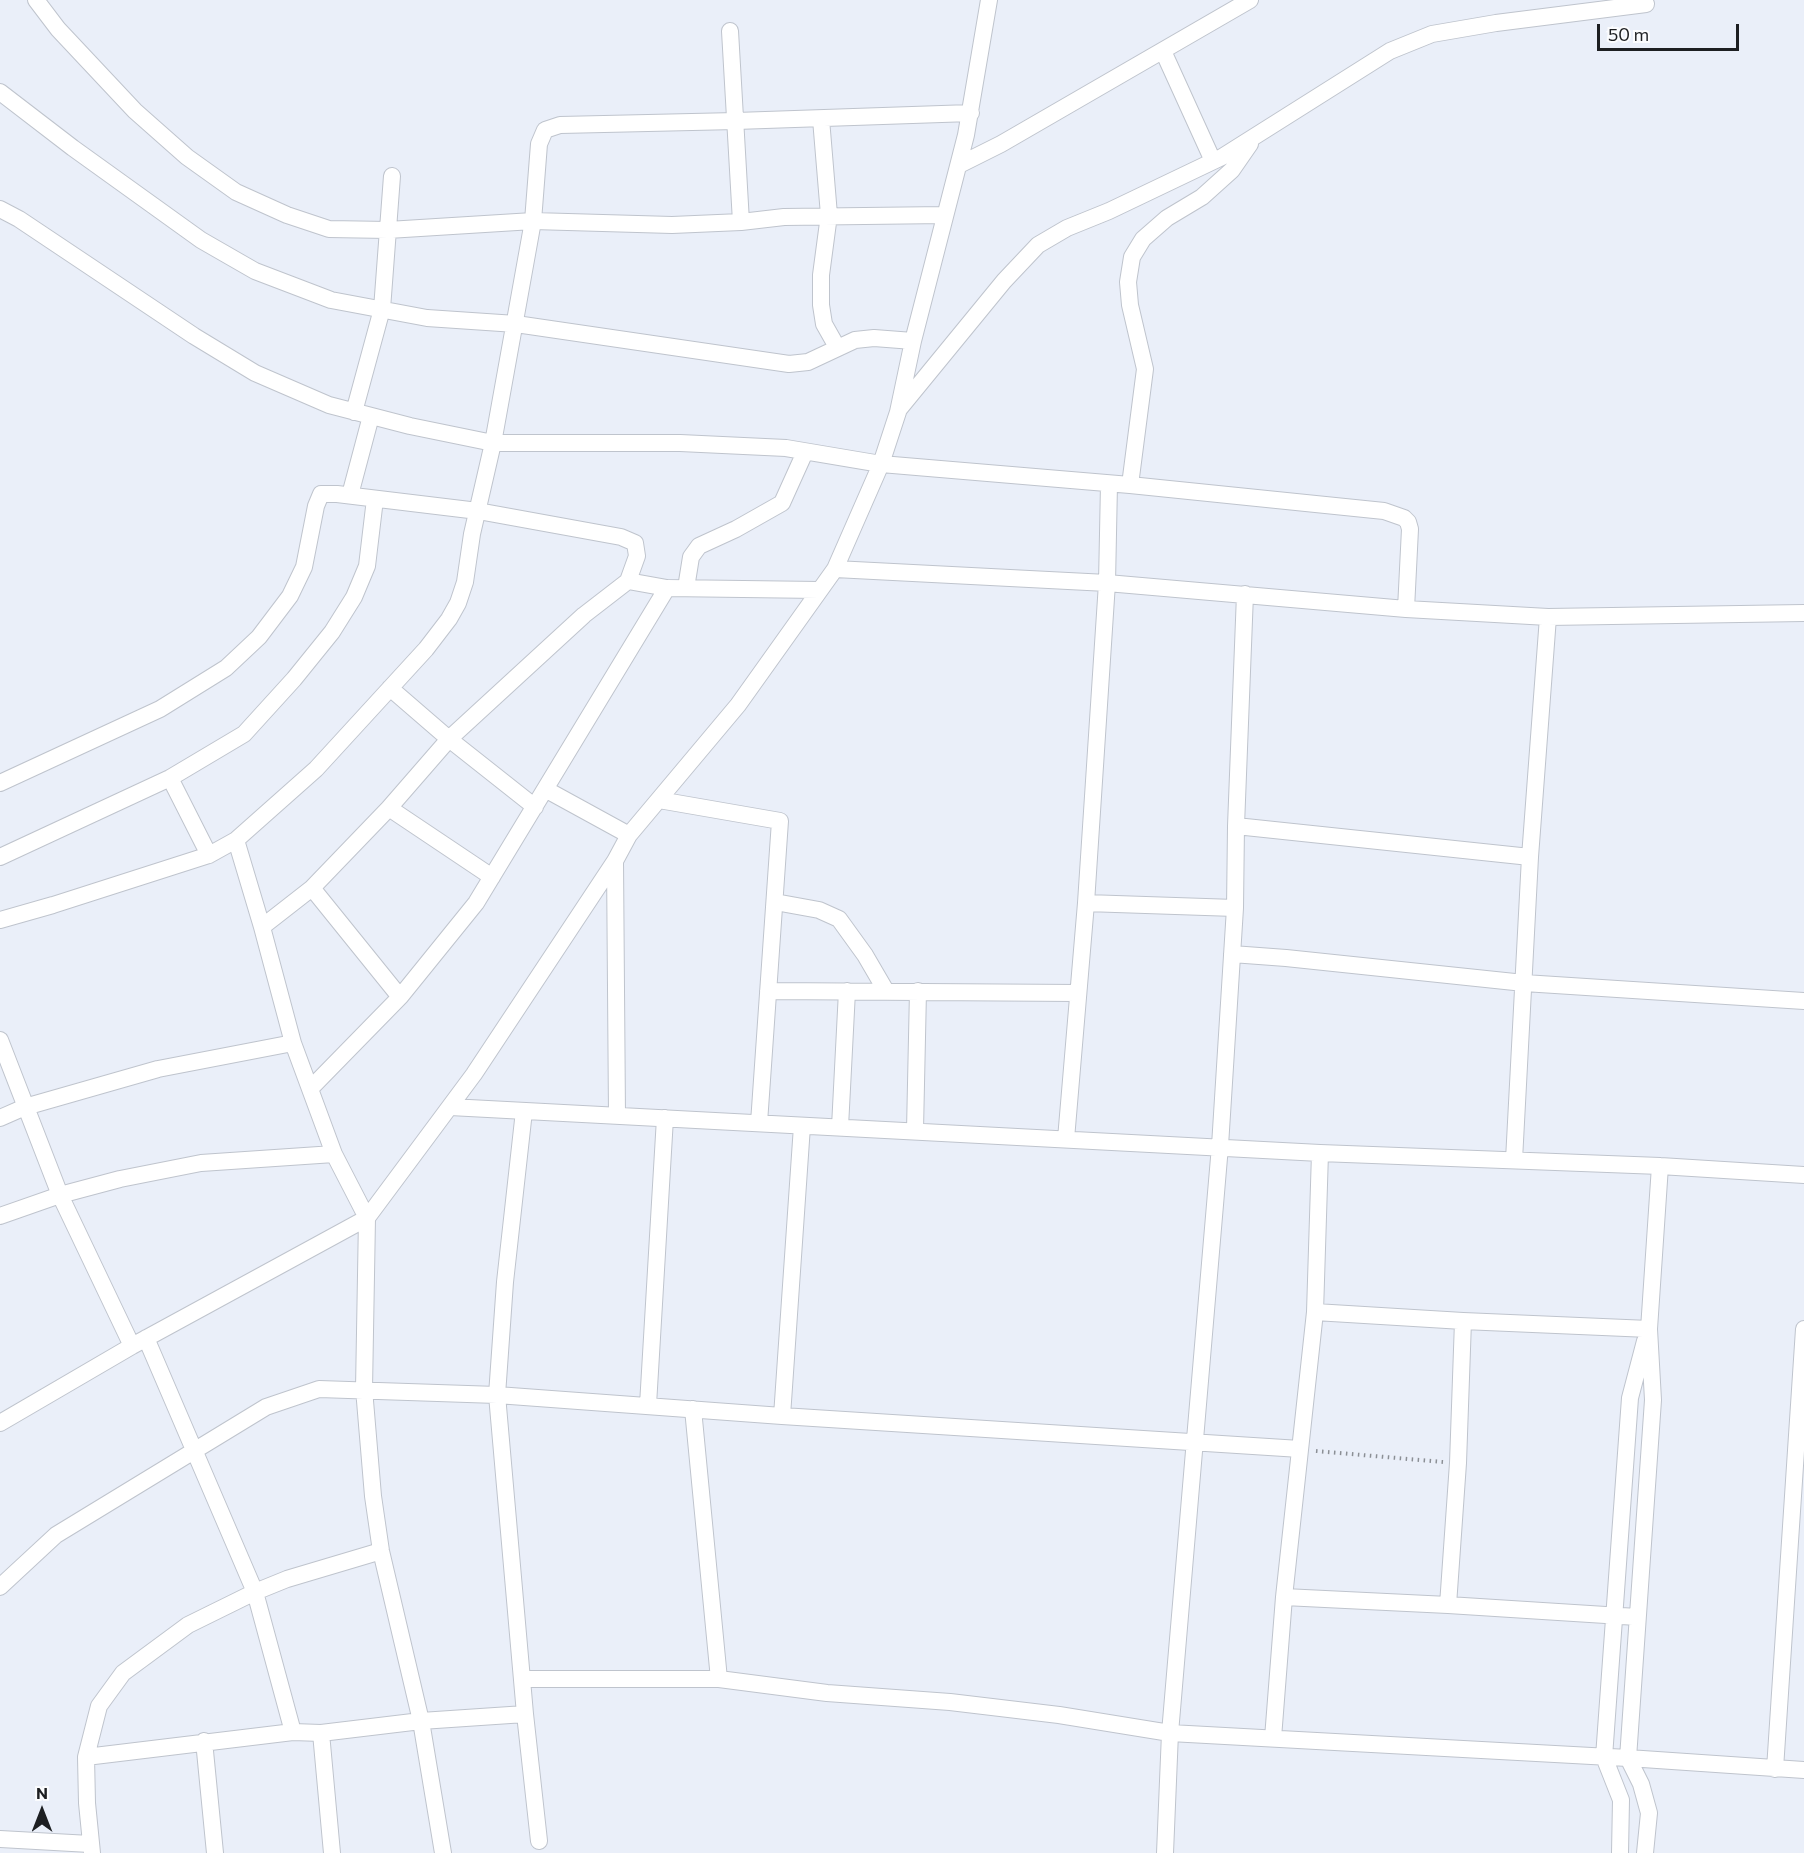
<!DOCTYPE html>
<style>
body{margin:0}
#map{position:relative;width:1804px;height:1853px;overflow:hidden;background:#eaeff9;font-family:Commissioner,sans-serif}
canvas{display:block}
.north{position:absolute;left:12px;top:1781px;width:60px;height:60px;-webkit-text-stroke:4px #fbfcfe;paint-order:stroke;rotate:0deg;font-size:16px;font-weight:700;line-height:24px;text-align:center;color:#1d1f22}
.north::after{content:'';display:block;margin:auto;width:21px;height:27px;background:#1d1f22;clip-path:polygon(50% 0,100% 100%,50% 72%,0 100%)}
.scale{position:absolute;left:1597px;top:24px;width:142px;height:27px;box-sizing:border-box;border:3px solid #1d1f22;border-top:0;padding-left:8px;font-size:18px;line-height:21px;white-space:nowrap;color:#1d1f22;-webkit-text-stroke:4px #fbfcfe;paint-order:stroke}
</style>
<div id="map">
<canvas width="1804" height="1853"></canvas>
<div class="north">N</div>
<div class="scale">50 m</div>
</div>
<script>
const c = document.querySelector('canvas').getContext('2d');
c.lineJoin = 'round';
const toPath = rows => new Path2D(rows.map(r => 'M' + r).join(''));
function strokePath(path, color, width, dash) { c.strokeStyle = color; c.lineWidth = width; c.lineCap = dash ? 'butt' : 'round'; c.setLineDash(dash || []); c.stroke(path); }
const minor = toPath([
 [36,0,58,29,135,111,187,157,236,192,287,215,329,229,388,230,533,221,672,225,741,222,784,217,945,215],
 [730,31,741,222],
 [1163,51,1213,161],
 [0,92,73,148,201,240,255,271,331,300,427,318,516,324,789,364,808,362,855,340,874,338,913,341],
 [821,119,829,215,821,275,821,305,824,324,837,347],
 [959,165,1001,144,1250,0],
 [0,209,19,219,194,336,255,373,329,405,410,426,493,443,680,443,786,448,881,464,1130,485,1384,511,1404,518,1408,522,1410,529,1406,609],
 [900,408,1004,281,1038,245,1067,228,1109,211,1222,157,1390,51,1432,34,1496,23,1646,4],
 [354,412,382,309,392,176],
 [1130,485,1145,369,1130,305,1128,282,1132,257,1143,239,1167,218,1202,197,1232,170,1250,144],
 [350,495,371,416],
 [835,569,1107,583,1406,609,1548,617,1804,613],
 [628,581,667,588,819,590],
 [686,588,691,557,699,546,736,529,782,503,805,452],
 [390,688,449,739,535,807],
 [170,778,209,855],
 [0,783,160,709,226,668,259,637,290,596,304,567,316,506,321,494,337,494,478,511,621,537,635,543,637,556,628,581,584,615,449,739,389,808,312,888,262,927],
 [545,789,629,835],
 [659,800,780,821,759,1123],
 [389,808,492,877],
 [1236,826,1530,857],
 [236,840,262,927,293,1043,334,1154,367,1218,364,1389,373,1496,381,1551,421,1721,443,1853],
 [0,857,170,778,244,734,294,679,332,632,354,597,367,566,375,499],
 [615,861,617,1116],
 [312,888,400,997],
 [775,902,819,910,839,919,865,955,886,991],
 [1086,903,1235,908],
 [0,920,53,905,209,855,236,840,316,769,426,649,449,619,458,603,465,582,472,534,493,443,533,221,539,144,545,130,560,125,736,121,971,113],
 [1232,954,1286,958,1524,983,1804,1001],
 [768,991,1078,993],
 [0,1040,60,1195,132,1346],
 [310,1089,400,997,476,903,667,588],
 [450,1107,1320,1153,1660,1166,1804,1175],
 [524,1111,505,1282,497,1395,525,1714,539,1841],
 [0,1118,25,1107,158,1069,293,1043],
 [840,1127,847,991],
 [915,1130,918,991],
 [1066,1139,1086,903,1107,583,1109,484],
 [1514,1160,1530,857,1548,617],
 [0,1216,60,1195,120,1179,201,1163,334,1154],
 [1315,1312,1463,1321,1649,1329],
 [146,1338,255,1592,293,1732],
 [648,1405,665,1118],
 [693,1409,719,1679],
 [782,1416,802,1126],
 [0,1423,132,1346,367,1218,474,1074,615,861,629,835,738,705,835,569,881,464,898,412,913,341,966,135,989,0],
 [0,1587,56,1535,266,1407,319,1389,497,1395,782,1416,1300,1449],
 [1284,1597,1448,1605,1637,1617],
 [1448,1605,1458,1463,1463,1321],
 [522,1679,719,1679,827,1693,950,1702,1059,1715,1170,1733,1628,1758,1804,1770],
 [321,1733,332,1853],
 [1273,1738,1284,1597,1315,1312,1320,1153],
 [204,1741,215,1853],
 [86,1757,293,1732,321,1733,421,1721,525,1714],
 [1775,1769,1804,1329],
 [0,1839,90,1844],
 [92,1853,87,1803,86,1757,99,1706,123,1673,188,1625,255,1592,287,1579,381,1551],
 [1165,1853,1170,1733,1220,1146,1235,908,1236,826,1245,594],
 [1620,1853,1621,1800,1604,1757,1630,1398,1645,1341],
 [1645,1853,1649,1813,1641,1784,1628,1758,1653,1400,1649,1329,1660,1166]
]);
strokePath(minor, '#bfc4cd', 18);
strokePath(toPath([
 [1316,1451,1443,1462]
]), '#8b8f95', 4, [1.5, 4.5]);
strokePath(minor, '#fff', 16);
</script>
